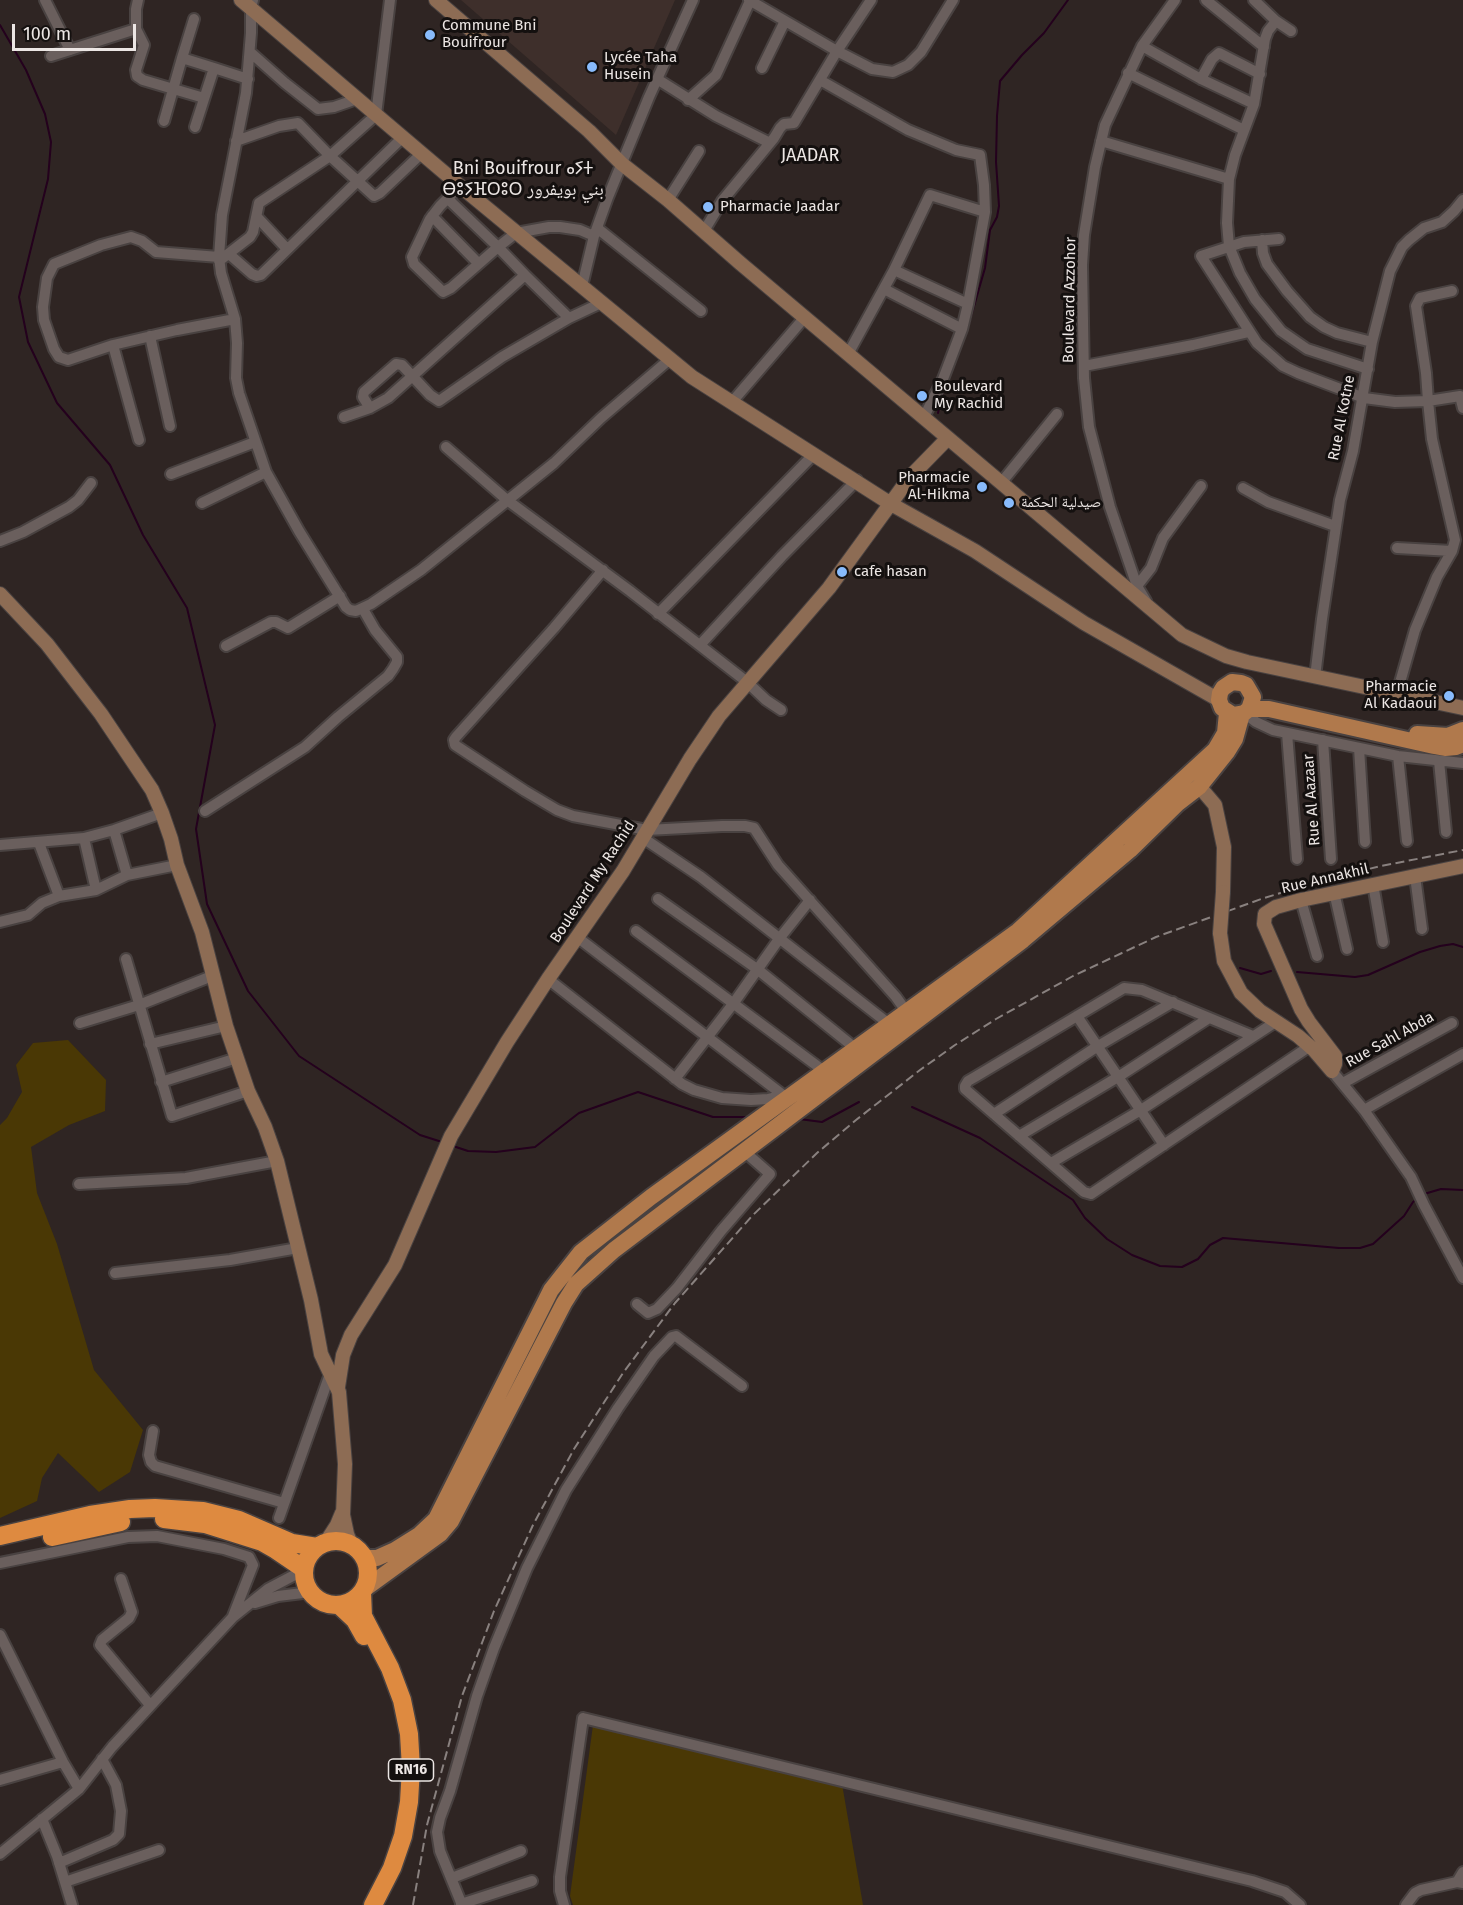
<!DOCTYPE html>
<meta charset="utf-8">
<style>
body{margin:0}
#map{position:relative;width:1463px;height:1905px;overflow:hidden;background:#2f2523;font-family:"Fira Sans",sans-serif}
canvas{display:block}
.scale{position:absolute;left:12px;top:24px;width:124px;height:27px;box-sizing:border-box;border:3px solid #ece6e4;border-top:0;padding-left:8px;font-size:18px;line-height:21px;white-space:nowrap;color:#ece6e4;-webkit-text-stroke:4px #14100f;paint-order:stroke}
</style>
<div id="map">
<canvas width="1463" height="1905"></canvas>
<div class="scale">100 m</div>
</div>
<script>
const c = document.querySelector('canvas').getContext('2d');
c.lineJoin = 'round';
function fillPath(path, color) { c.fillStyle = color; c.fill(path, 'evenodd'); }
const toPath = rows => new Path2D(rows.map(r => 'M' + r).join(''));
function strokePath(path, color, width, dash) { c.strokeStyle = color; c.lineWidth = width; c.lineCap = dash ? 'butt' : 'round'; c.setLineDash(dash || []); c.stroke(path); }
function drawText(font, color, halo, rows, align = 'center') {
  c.font = font + ' "Fira Sans","Noto Naskh Arabic","Noto Sans Tifinagh",sans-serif'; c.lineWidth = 6; c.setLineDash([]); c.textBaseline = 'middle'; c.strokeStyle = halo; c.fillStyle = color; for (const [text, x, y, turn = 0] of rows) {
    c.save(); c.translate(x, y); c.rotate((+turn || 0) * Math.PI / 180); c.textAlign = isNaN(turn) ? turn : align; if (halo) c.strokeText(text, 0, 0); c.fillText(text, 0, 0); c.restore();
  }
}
fillPath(toPath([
 [461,0,675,0,616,135]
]), '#3e2f2b');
fillPath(toPath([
 [68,1040,106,1080,105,1111,69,1125,31,1147,37,1193,57,1244,94,1370,143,1430,130,1472,99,1492,58,1453,42,1478,37,1501,0,1518,0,1125,7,1118,22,1092,16,1065,33,1043],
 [593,1725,842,1784,863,1905,573,1905,570,1896]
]), '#4a3805');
strokePath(toPath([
 [0,25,26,70,45,114,51,142,48,179,19,297,28,342,57,403,110,465,143,535,187,608,215,725,196,829,207,904,248,991,299,1056,420,1135,442,1142],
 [968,327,985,268,990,230,997,217,999,206,996,162,997,116,1000,81,1022,55,1044,33,1068,0],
 [938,413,943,391],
 [1240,968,1261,974,1271,971],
 [1297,972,1355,977,1368,975,1420,952,1440,946,1453,944,1463,947],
 [912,1107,980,1138,1073,1200,1085,1218,1107,1239,1132,1255,1160,1266,1182,1267,1198,1259,1210,1245,1223,1238,1339,1248,1360,1248,1373,1244,1404,1216,1413,1202,1417,1199],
 [799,1119,822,1122,859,1102],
 [453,1146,468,1151,496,1152,535,1147,579,1113,638,1092,713,1117,748,1117],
 [1424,1194,1441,1189,1463,1190]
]), '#24011d', 2);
const street = toPath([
 [45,0,70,50],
 [138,0,136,9,136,29,144,45,136,70,137,76,143,80,204,98],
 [253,0,251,8,251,33,246,93,222,215,219,257,221,273,235,319,237,343,236,378,239,393,266,472,299,531,346,607,350,610,356,611,371,604,421,570,554,463,601,418,670,359],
 [749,0,837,51,872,69,893,72,908,65,921,52,953,0],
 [1206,0,1264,47],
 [1254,0,1276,21,1291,31],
 [1276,21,1268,31,1265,39,1254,104,1235,155,1229,179,1227,223,1229,246,1240,273,1255,299,1281,331,1307,349,1368,369],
 [1142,46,1201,79,1254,104],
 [250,52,285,83,318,109,334,107,357,99],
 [51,56,136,29],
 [182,58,194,19],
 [214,68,248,79],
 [762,68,785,21],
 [1128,73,1244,130],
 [657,79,716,116,770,143],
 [1201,79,1212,59,1219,53,1260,74],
 [820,80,908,130,956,150,980,155,984,185,985,212,968,304,962,329,943,379,924,417],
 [688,100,716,75,750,1],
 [164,121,182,58,214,68,195,127],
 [236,141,279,126,298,123,330,156,374,196,380,193,421,154],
 [1101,141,1229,179],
 [448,199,498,247,451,288,443,292,414,264,412,257,430,219,440,206,460,186],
 [668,200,699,151],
 [432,216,478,263],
 [257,217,287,249],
 [597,228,701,311],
 [704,231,722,201,774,138,780,128,784,124,794,123,837,51,871,0],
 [1279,239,1244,242,1201,256,1257,343,1283,366,1298,373,1364,398,1395,402,1428,401,1432,439,1455,540,1452,551,1437,577,1415,630,1397,693],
 [1262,240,1263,253,1267,264,1287,291,1310,317,1324,327,1337,333,1372,342],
 [229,254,252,274,257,276,261,275,402,138],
 [219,257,156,252,142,241,131,237,101,245,54,264,47,278,43,307,44,320,54,349,59,357,68,360,113,345,177,330,235,319],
 [219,261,250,237,253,232,259,203,330,156,376,115,390,0],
 [894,270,968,304],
 [525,275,569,318],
 [582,286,594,236,608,197,649,97,693,0],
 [884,289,962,329],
 [1452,291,1420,298,1416,306,1426,373,1428,401,1460,396,1463,408],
 [150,336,170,426],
 [113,345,139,440],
 [848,354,894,270,930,195,985,212],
 [1084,366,1193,345,1249,332],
 [732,402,805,317],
 [370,408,363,397,364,392,396,364,402,365,430,395,439,401,502,357,569,318,601,303],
 [344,417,370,408,388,398,525,275,498,247,516,233,549,227,560,227,580,230,594,236],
 [446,447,507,500,630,591,747,682,766,700,781,710],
 [171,474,255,442],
 [1001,483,1057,414],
 [1243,488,1268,502,1335,526],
 [202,503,266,472],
 [0,541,23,532,69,507,78,500,91,483],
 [1397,548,1452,551],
 [603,570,554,628,456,737,454,740,455,745,525,791,557,810,573,816,647,830,722,826,745,826,754,828,778,865,896,997,906,1011],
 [1137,586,1151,568,1163,538,1201,486],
 [1146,601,1137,586,1110,507,1089,427,1084,378,1082,265,1084,235,1095,167,1105,125,1142,46,1175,0],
 [658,614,814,454],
 [700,645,782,556,857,480],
 [226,646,271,622,276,622,288,628,340,596],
 [1315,677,1322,619,1340,500,1353,451,1372,342,1390,271,1402,247,1409,240,1424,228,1442,222,1454,211,1463,200],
 [1244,713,1256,722,1273,730,1398,756,1463,763],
 [1287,733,1297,859],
 [1323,740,1331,859],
 [1359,748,1365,842],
 [1398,756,1407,841],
 [1439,761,1446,832],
 [205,811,305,747,338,717,388,676,393,669,397,662,397,657,375,630,363,609],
 [114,830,127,875],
 [84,838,96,890],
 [643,838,701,877,889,1024],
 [39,843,59,896],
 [0,845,84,838,114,830,162,813],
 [1415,876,1422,929],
 [1373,884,1383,942],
 [1334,892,1347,949],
 [658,899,757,969,855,1048],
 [1301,900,1317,956],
 [0,922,28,915,42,903,59,896,96,890,127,875,177,865],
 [636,931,824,1071],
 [577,937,783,1095,785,1099],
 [126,959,172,1116,248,1091],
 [548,979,682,1084,694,1090,722,1098,751,1100,768,1099,783,1095],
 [1077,1016,1164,1145],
 [80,1023,139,1005,212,976],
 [1253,1036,1142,990,1124,988,975,1077,968,1081,965,1086,965,1089,1084,1192,1091,1194,1310,1046],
 [150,1044,226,1026],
 [1332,1071,1364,1110,1411,1177,1424,1205,1463,1278],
 [675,1079,733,1004,779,939,810,900],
 [161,1082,237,1058],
 [1343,1083,1452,1023],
 [1364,1110,1463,1054],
 [994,1114,1098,1046,1173,1002],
 [1019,1136,1118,1077,1209,1018],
 [1051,1163,1141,1110,1277,1021],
 [79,1184,186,1178,277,1161],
 [115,1273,230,1260,298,1248],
 [637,1304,648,1313,657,1309,677,1288,721,1231,770,1174,745,1152],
 [153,1431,149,1455,151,1462,155,1466,284,1503],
 [279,1518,330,1374],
 [0,1563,128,1537,157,1536,224,1549,249,1557,253,1565,233,1616],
 [121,1579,132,1612,129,1618,102,1640,100,1645,150,1705],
 [255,1603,278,1596,311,1592],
 [0,1635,63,1762,79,1789],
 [0,1780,63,1762],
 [42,1819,57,1856,72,1905],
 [0,1854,79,1789,112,1747,233,1617,268,1589,304,1570],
 [59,1863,113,1840,119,1834,121,1811,116,1785,102,1759],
 [452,1878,521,1851],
 [65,1882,159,1850],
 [1457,1882,1463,1872],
 [461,1904,532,1881],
 [462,1905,440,1851,437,1832,440,1818,450,1791,477,1696,494,1648,527,1568,566,1490,618,1408,654,1356,672,1337,676,1336,742,1386],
 [564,1905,560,1891,560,1877,583,1718,1252,1881,1285,1892,1300,1905],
 [1406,1905,1415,1893,1421,1890,1457,1882,1463,1883]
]);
const secondary = toPath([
 [241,0,460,186,692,377,891,504,975,551,1084,623,1219,700],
 [436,0,589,131,622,164,668,200,740,263,1182,635,1226,656,1247,662,1463,708],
 [0,594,47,644,101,714,152,790,162,813,171,839,177,865,202,932,226,1026,248,1091,265,1127,277,1161,311,1300,321,1354,339,1392,345,1464,343,1515,347,1534,351,1544],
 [1193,779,1215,805,1224,847,1223,892],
 [1220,933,1224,961,1241,993,1260,1011,1298,1036,1314,1050,1332,1071],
 [1332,1071,1335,1064,1335,1056,1309,1022,1301,1009,1264,924,1265,914,1276,907,1301,900,1463,866],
 [338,1387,343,1355,351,1335,395,1265,451,1136,507,1042,548,979,623,871,690,759,719,716,829,588,910,477,948,438],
 [326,1542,337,1525,342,1513]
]);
const primary = toPath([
 [1249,709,1253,697,1246,685,1241,683,1232,682,1223,688,1220,693,1219,700,1222,708,1233,715,1244,713,1249,709,1269,709,1434,746,1445,748,1456,747,1463,744],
 [1417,734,1448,736,1463,730],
 [365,1558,377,1558,395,1550,419,1535,436,1519,551,1290,581,1252,651,1197,1018,931,1215,750,1225,733,1227,713],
 [363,1590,440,1534,451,1521,564,1303,576,1284,614,1250,1023,940,1130,850,1177,804,1199,787,1227,752,1235,739,1242,714]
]);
const highway = toPath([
 [164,1519,205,1524,262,1542,276,1550,304,1569],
 [0,1536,90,1515,130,1509,155,1508,203,1511,239,1520,292,1543,317,1547],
 [52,1537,121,1522],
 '304 1573a32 32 0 1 1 64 0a32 32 0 1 1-64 0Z',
 [362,1592,363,1616,390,1668,402,1700,409,1734,411,1768,409,1802,403,1836,392,1868,373,1905],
 [339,1605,355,1620,364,1636]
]);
strokePath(street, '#494241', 14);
strokePath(secondary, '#494241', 16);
strokePath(primary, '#494241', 20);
strokePath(highway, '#494241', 21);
strokePath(street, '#6a5f5d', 10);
strokePath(secondary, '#8d6c54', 14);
strokePath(primary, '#b0794c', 16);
strokePath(highway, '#de8a40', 18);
strokePath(toPath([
 [413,1905,427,1825,462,1696,494,1611,533,1525,574,1449,623,1373,675,1303,752,1216,817,1153,856,1120,920,1070,955,1045,996,1019,1073,976,1156,937,1264,898,1327,879,1381,866,1463,850]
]), '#89817f', 2, [9, 4.5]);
const secondaryBridge = toPath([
 [1220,933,1223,892]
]);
strokePath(secondaryBridge, '#494241', 16, []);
strokePath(secondaryBridge, '#8d6c54', 14);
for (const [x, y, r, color] of [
 [430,35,6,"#88bbfc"],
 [592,67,6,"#88bbfc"],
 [708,207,6,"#88bbfc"],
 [922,396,6,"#88bbfc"],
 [982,487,6,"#88bbfc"],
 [1009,503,6,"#88bbfc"],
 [842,572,6,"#88bbfc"],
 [1449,696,6,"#88bbfc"]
]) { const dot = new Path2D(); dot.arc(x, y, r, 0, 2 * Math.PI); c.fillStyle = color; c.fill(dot); strokePath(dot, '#14100f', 2); }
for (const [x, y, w] of [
 [411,1770,45]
]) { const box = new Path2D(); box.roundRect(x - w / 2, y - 11, w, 22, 4.5); c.fillStyle = '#14100f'; c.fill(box); strokePath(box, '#ece6e4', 1.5); }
drawText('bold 14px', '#ece6e4', null, [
 ["RN16",411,1770]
]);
drawText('15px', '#ece6e4', '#14100f', [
 ["Commune Bni",442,26],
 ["Bouifrour",442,43],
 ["Lycée Taha",604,58],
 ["Husein",604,75],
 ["Pharmacie Jaadar",720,207],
 ["Boulevard",934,387],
 ["My Rachid",934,404],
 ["Pharmacie",970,478,"right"],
 ["Al-Hikma",970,495,"right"],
 ["صيدلية الحكمة",1021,503],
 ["cafe hasan",854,572],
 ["Pharmacie",1437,687,"right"],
 ["Al Kadaoui",1437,704,"right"]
], 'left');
drawText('15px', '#ece6e4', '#14100f', [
 ["Boulevard Azzohor",1070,300,-89],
 ["Rue Al Kotne",1342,418,-79],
 ["Rue Al Aazaar",1312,800,-94],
 ["Rue Annakhil",1325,879,-13],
 ["Boulevard My Rachid",593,882,-57],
 ["Rue Sahl Abda",1390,1040,-29]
]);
drawText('18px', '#ece6e4', '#14100f', [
 ["JAADAR",810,156],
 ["Bni Bouifrour ⴰⵢⵜ",523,169],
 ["ⴱⵓⵢⴼⵔⵓⵔ بني بويفرور",523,190]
]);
</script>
